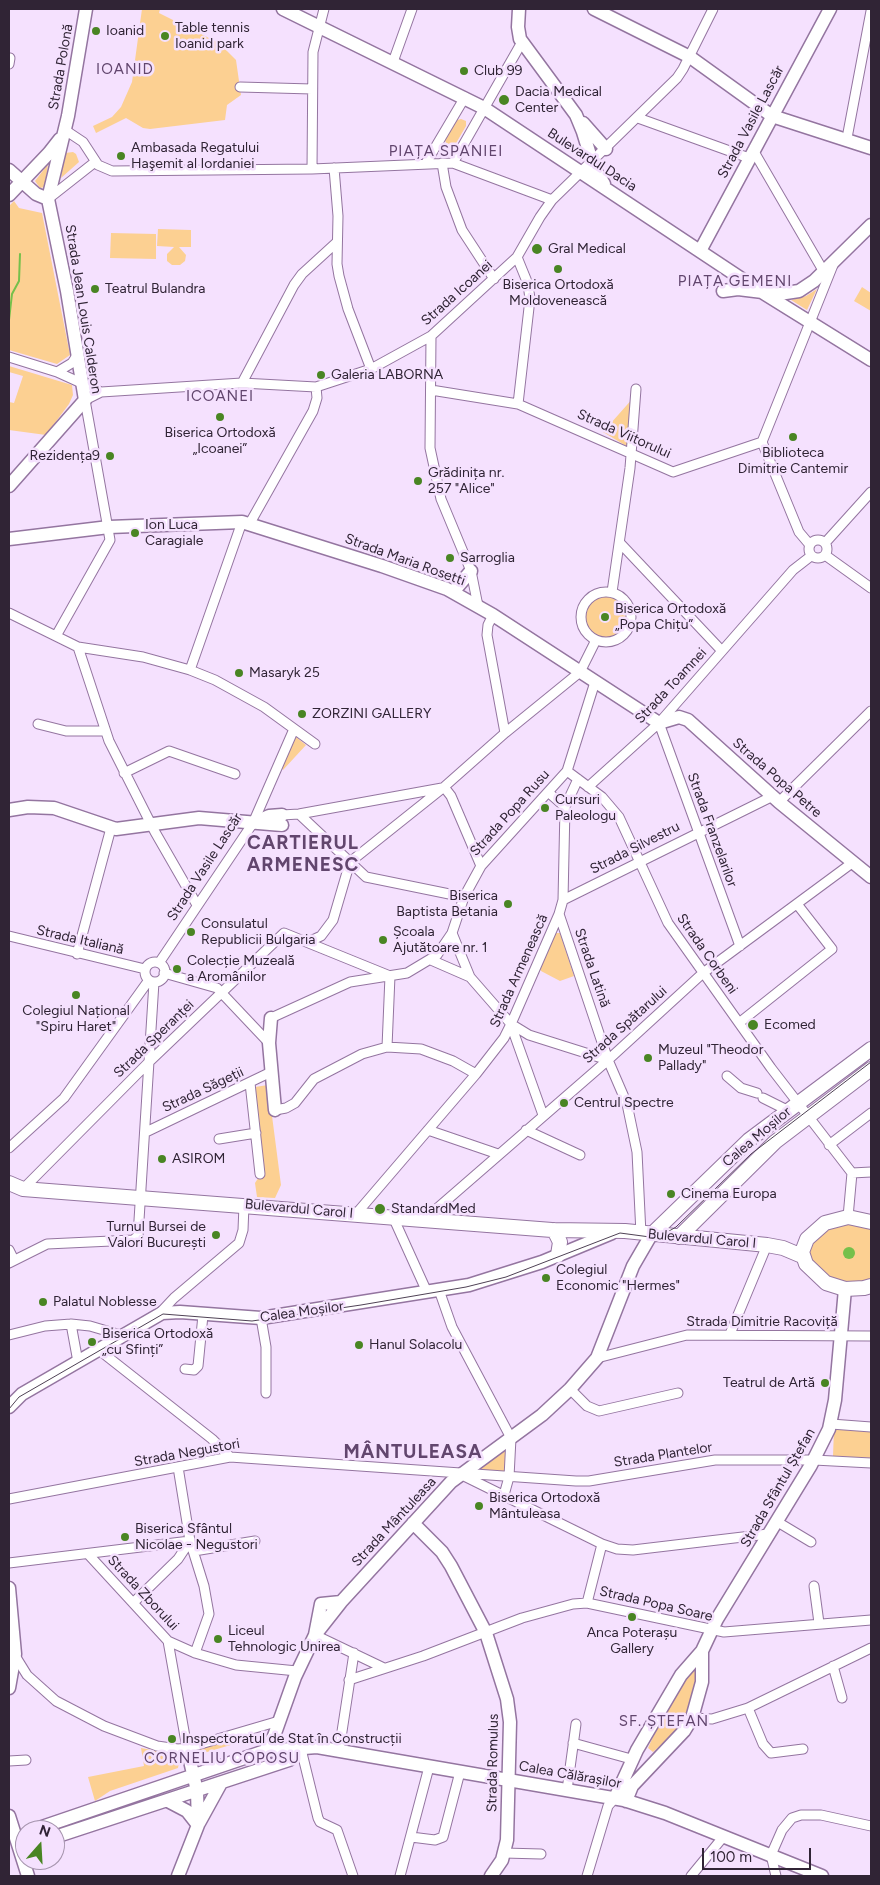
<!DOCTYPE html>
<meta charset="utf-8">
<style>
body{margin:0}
#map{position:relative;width:880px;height:1885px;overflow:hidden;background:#f5e1fe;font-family:Figtree,sans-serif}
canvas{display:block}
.frame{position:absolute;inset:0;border:10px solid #302435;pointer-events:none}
.north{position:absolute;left:15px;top:1820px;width:50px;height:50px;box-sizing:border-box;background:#f5e1fe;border:1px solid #a695ae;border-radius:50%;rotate:19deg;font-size:14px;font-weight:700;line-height:20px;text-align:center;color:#302435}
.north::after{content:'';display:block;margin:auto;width:18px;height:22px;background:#498523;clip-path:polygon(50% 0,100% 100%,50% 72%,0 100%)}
.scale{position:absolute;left:702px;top:1848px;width:109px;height:22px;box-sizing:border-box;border:2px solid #302435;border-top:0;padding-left:6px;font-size:15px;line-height:18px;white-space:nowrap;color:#302435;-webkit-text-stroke:4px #f5e1fe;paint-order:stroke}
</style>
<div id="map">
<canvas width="880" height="1885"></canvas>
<div class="frame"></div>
<div class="north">N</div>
<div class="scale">100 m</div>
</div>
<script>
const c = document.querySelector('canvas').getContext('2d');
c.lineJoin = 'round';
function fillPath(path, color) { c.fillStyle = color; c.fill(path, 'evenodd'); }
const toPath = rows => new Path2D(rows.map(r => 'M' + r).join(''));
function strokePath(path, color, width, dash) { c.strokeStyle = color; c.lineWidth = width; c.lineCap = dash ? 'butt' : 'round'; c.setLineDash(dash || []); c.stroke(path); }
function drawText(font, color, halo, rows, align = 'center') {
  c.font = font + ' Figtree,sans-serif'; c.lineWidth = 5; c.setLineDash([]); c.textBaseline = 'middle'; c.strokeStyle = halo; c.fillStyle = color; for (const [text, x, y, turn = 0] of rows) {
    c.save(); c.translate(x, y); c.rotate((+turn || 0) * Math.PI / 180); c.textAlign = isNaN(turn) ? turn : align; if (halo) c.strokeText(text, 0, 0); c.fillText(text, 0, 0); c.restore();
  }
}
fillPath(toPath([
 [142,9,160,9,159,13,219,43,236,60,241,95,227,105,225,120,150,129,143,128,126,118,96,133,93,126,112,117,121,107,132,82],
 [461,119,466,121,466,126,455,145,447,146,445,140,457,120],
 [73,152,76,154,79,162,61,178,65,153],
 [48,164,45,187,40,188,35,181],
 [14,201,19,208,42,213,70,355,57,364,9,350,9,206],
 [158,229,191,230,191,247,179,247,186,255,185,261,180,265,172,265,167,261,167,254,174,247,157,246],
 [111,233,156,234,156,259,110,258],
 [862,287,871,293,871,311,854,301],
 [817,289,807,310,791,300,806,296],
 [9,366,72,385,73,395,69,404,46,435,9,430,9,402,14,403,23,376,9,372],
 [634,397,628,447,603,432],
 '584 616a22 22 0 1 1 44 0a22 22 0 1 1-44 0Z',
 [296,737,306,745,283,770,282,768],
 [556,933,560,933,574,976,560,981,541,971,540,968],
 [268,1085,281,1185,275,1198,257,1197,255,1183,264,1169,255,1087],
 [849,1221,871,1226,871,1281,859,1285,833,1280,810,1263,807,1245,823,1229],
 [834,1429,871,1432,871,1458,833,1456],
 [508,1448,506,1473,474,1471],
 [698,1663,697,1685,692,1708,682,1726,653,1752,648,1748,662,1717,687,1675],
 [255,1732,254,1738,197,1755,196,1749],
 [141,1748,175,1754,179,1763,178,1768,110,1791,95,1801,88,1777,144,1766]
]), '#fcd092');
fillPath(toPath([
 '843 1253a6 6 0 1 1 12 0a6 6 0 1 1-12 0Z'
]), '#75c04b');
strokePath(toPath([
 [9,320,12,294,19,281,20,254]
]), '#75c04b', 2);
const street = toPath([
 [393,62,412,9],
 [9,64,10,58],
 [240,87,312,89],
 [638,118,749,158],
 [65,130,83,142,98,165,112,171,312,169,453,163,552,200],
 [847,138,871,11],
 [753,150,824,272],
 [426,163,465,97],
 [442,163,446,187,462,230,494,279],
 [453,163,522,42],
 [334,168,338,216,337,264,339,276,348,309,371,369],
 [312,169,313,52,324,9],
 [48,199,95,162],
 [517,257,528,284,530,299,518,404],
 [431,336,430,448,441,499,471,571,478,606],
 [9,357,57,372,101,392],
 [57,372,72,363,78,354],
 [242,383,294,285,302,274,337,242],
 [431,390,518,404,673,472,762,442,833,265],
 [762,442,799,532,810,545],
 [250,523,313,411,317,398,316,387],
 '809 549a9 9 0 1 1 18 0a9 9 0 1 1-18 0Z',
 [620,543,722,651],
 [825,543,871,492],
 [825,555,871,588],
 '581 617a25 25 0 1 1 50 0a25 25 0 1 1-50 0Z',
 [612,592,630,468,636,389],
 [9,613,78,647,143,657,190,670,215,680,264,707,315,744],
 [493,615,488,625,487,635,505,733],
 [56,636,110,540,85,400,101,392,242,383,316,387,371,369,431,336,517,257,540,217,552,200,677,78,683,69,713,9],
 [78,647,109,741,155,832,197,905],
 [190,670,242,522],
 [659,723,740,946],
 [38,724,66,731,105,731],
 [567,771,602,797,619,817,668,923,771,1068,852,1173,848,1217],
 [124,773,169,751,235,774],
 [444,787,451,796,481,866],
 [588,787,659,723,793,570,811,556],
 [548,792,565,807],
 [779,802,871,711],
 [299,814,366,877,464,897],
 [282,815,299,814,442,788],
 [563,900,773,796],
 [559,914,608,1060,627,1104,637,1152,641,1234],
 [452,933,470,977,511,1024,529,1035,608,1060],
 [9,936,145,969],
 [308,942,321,936,333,920,350,862,444,787,505,733,580,672,596,640],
 [77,954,111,828],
 [431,960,470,977],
 '145 972a10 10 0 1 1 20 0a10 10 0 1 1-20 0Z',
 [159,963,253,823,294,729],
 [164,973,217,988,269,1043],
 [271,1018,350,982,407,973,437,955,452,933,464,897,481,866,567,771,595,682],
 [739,1023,832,949,797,904],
 [511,1025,543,1115],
 [387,1047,390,976],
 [727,1076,741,1088,757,1093],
 [250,1083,260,1174],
 [763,1098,787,1110],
 [275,1110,286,1108,295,1103,314,1079,362,1054,387,1047,421,1049,453,1061,476,1074],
 [428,1130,498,1154],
 [526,1130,580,1155],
 [146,1132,271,1072],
 [219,1139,256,1133],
 [829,1145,871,1113],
 [9,1148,64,1098,149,980],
 [852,1173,871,1172],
 [23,1189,150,1061,284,933,390,976],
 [356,1214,476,1074,504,1038,511,1024,559,914,563,900,565,807,578,779],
 [393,1217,427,1292],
 [425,1219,608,1060,703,973,852,863],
 [9,1250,14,1260],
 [9,1263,47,1244,133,1240,138,1236,154,982],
 [439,1290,452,1327,511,1438,509,1477,504,1495],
 [159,1314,174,1298,239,1243,243,1230,244,1205],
 [261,1318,266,1347,266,1393],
 [71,1324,78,1362],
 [730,1334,767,1245],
 [9,1335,45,1326,71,1324,90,1326,124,1336],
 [99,1350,212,1439,230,1457],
 [597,1358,687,1335,871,1336],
 [185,1369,194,1370,198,1366,203,1315],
 [570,1389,587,1406,599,1411,678,1393],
 [831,1424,871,1427],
 [178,1467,190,1541,204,1586,209,1614,195,1653],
 [464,1476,602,1544,617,1549,633,1550,768,1534],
 [9,1499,230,1457,576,1481,589,1481,715,1460,814,1460,871,1463],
 [776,1521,811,1542],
 [194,1551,255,1541],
 [88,1554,168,1641,195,1653,236,1665,297,1671],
 [9,1563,190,1541],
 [814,1586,819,1623],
 [133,1603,178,1559,190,1541],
 [587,1603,602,1544],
 [315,1635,384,1668],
 [168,1641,187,1748],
 [14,1654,27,1675,56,1701,104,1726,157,1746,178,1749,187,1748,279,1721],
 [833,1666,842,1698],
 [349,1680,423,1656,522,1618,573,1604,587,1603,724,1632,871,1620],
 [748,1708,763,1744,771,1753,803,1749],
 [692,1718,712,1719,748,1708,871,1648],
 [573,1743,631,1759],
 [301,1749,318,1818,320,1822,337,1830,353,1876],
 [339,1751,354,1653],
 [9,1761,26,1760],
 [567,1790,576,1724],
 [411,1837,435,1840,443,1837,460,1772],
 [504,1853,541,1854],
 [400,1876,429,1767],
 [587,1876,608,1806,615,1798],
 [691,1876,724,1836],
 [776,1876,771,1855,782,1830,792,1818,801,1815,821,1815,871,1826]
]);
const secondary = toPath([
 [283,9,484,108,760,291,871,360],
 [519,9,518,27,520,39,576,115,583,132,594,168,604,184],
 [594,9,690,57,772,116,871,148],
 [583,123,606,149],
 [9,170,36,194,48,199],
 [9,195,49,153,60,139],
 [700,251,830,9],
 [723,291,738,289,779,294,799,291,814,281,871,225],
 [9,486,85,400,67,291,48,199,68,116,86,9],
 [9,539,109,527,242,522,382,566,447,589,493,615,659,723,679,717,688,720,779,802,871,877],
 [453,592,471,571],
 [9,810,28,807,54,808,116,829,199,818,282,825],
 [253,823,269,816,282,815],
 [271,1018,269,1043,275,1110],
 [9,1407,22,1394,162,1313,180,1312,261,1318,469,1285,542,1262,612,1233],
 [413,1523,442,1552,451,1566,486,1633,507,1699,510,1722,507,1840,502,1860,491,1876],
 [9,1588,15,1654,9,1688],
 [315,1635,341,1602,451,1482,542,1415,570,1389,597,1358,633,1266,651,1235],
 [263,1754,274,1736,295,1677,315,1635,321,1604,341,1602],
 [615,1798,637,1750,681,1675,702,1651,717,1619,811,1465,829,1429,835,1400,845,1289],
 [168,1801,187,1811,198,1825],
 [626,1801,632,1786,684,1731,692,1718,702,1682,702,1651],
 [9,1816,28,1876],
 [199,1823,221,1783],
 [33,1830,265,1751,317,1747,624,1800,665,1813,822,1876],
 [55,1837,289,1760,301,1749],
 [178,1876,198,1825,197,1791,187,1748]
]);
const primary = toPath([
 [9,1183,23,1189,552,1230,625,1231,767,1245,783,1248,802,1256],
 [871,1222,848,1217,825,1223,807,1239,802,1252,806,1264,826,1283,845,1289,864,1288,871,1286],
 [554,1230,560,1242,558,1255],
 [651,1235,749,1140,871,1049],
 [679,1237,775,1142,871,1069]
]);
strokePath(street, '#9475a0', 11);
strokePath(secondary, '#9475a0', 15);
strokePath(primary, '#9475a0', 16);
strokePath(street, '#fff', 9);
strokePath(secondary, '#fff', 12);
strokePath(primary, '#fff', 14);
strokePath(toPath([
 [9,1409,19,1397,163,1314,252,1321,361,1305,466,1287,506,1277,620,1233,650,1237,664,1234,676,1227,751,1154,871,1062]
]), '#4f4255', 1);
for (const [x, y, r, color] of [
 [96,31,5,"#498523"],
 [165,36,5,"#498523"],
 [464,71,5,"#498523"],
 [504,100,6,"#498523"],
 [121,156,5,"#498523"],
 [537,249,6,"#498523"],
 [558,269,5,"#498523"],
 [95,289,5,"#498523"],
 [321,375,5,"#498523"],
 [220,417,5,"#498523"],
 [793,437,5,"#498523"],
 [110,456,5,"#498523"],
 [418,481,5,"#498523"],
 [135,533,5,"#498523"],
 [450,558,5,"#498523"],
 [605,617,5,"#498523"],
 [239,673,5,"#498523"],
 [302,714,5,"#498523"],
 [545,808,5,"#498523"],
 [508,904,5,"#498523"],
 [191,932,5,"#498523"],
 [383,940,5,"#498523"],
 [177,969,5,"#498523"],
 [76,995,5,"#498523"],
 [753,1025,6,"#498523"],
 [648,1058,5,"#498523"],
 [564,1103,5,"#498523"],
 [162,1159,5,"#498523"],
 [671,1194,5,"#498523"],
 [380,1209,6,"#498523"],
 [216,1235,5,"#498523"],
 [546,1278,5,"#498523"],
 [43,1302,5,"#498523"],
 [92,1342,5,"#498523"],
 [359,1345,5,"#498523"],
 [825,1383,5,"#498523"],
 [479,1506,5,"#498523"],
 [125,1537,5,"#498523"],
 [632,1617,5,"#498523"],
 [218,1639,5,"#498523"],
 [172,1739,5,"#498523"]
]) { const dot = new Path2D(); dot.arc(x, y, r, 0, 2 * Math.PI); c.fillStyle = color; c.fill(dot); strokePath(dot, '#f5e1fe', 2); }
drawText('14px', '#302435', '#f5e1fe', [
 ["Table tennis",175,28],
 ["Ioanid park",175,44],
 ["Ioanid",106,31],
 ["Club 99",474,71],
 ["Dacia Medical",515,92],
 ["Center",515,108],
 ["Ambasada Regatului",131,148],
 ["Haşemit al Iordaniei",131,164],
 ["Gral Medical",548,249],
 ["Biserica Ortodoxă",558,285,"center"],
 ["Moldovenească",558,301,"center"],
 ["Teatrul Bulandra",105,289],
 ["Galeria LABORNA",331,375],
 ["Biserica Ortodoxă",220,433,"center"],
 ["„Icoanei”",220,449,"center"],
 ["Biblioteca",793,453,"center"],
 ["Dimitrie Cantemir",793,469,"center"],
 ["Rezidența9",100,456,"right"],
 ["Grădinița nr.",428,473],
 ["257 \"Alice\"",428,489],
 ["Ion Luca",145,525],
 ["Caragiale",145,541],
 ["Sarroglia",460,558],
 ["Biserica Ortodoxă",615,609],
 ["„Popa Chițu”",615,625],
 ["Masaryk 25",249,673],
 ["ZORZINI GALLERY",312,714],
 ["Cursuri",555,800],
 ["Paleologu",555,816],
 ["Biserica",498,896,"right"],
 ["Baptista Betania",498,912,"right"],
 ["Consulatul",201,924],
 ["Republicii Bulgaria",201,940],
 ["Școala",393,932],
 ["Ajutătoare nr. 1",393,948],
 ["Colecție Muzeală",187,961],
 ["a Aromânilor",187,977],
 ["Colegiul Național",76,1011,"center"],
 ["\"Spiru Haret\"",76,1027,"center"],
 ["Ecomed",764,1025],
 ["Muzeul \"Theodor",658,1050],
 ["Pallady\"",658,1066],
 ["Centrul Spectre",574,1103],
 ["ASIROM",172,1159],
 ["Cinema Europa",681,1194],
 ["StandardMed",391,1209],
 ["Turnul Bursei de",206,1227,"right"],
 ["Valori București",206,1243,"right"],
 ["Colegiul",556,1270],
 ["Economic \"Hermes\"",556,1286],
 ["Palatul Noblesse",53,1302],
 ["Biserica Ortodoxă",102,1334],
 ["„cu Sfinți”",102,1350],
 ["Hanul Solacolu",369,1345],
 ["Teatrul de Artă",815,1383,"right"],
 ["Biserica Ortodoxă",489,1498],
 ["Mântuleasa",489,1514],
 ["Biserica Sfântul",135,1529],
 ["Nicolae - Negustori",135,1545],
 ["Liceul",228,1631],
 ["Tehnologic Unirea",228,1647],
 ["Anca Poterașu",632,1633,"center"],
 ["Gallery",632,1649,"center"],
 ["Inspectoratul de Stat în Construcții",182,1739]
], 'left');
drawText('14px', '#302435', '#f5e1fe', [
 ["Strada Polonă",61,67,-80],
 ["Strada Vasile Lascăr",751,122,-62],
 ["Bulevardul Dacia",592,160,33],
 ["Strada Icoanei",457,293,-42],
 ["Strada Jean Louis Calderon",83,309,81],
 ["Strada Viitorului",624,434,24],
 ["Strada Maria Rosetti",405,560,20],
 ["Strada Toamnei",671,686,-47],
 ["Strada Popa Petre",777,778,41],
 ["Strada Popa Rusu",510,813,-48],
 ["Strada Franzelarilor",712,830,70],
 ["Strada Silvestru",635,848,-27],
 ["Strada Vasile Lascăr",205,867,-57],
 ["Strada Italiană",80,940,13],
 ["Strada Corbeni",707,954,55],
 ["Strada Latină",592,968,71],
 ["Strada Armenească",519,971,-66],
 ["Strada Spătarului",625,1025,-42],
 ["Strada Speranței",154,1039,-44],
 ["Strada Săgeții",203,1090,-25],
 ["Calea Moșilor",757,1137,-40],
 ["Bulevardul Carol I",299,1209,5],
 ["Bulevardul Carol I",702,1239,5],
 ["Calea Moșilor",302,1312,-8],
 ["Strada Dimitrie Racoviță",762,1322],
 ["Strada Negustori",187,1453,-10],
 ["Strada Plantelor",663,1455,-9],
 ["Strada Sfântul Ștefan",778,1488,-60],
 ["Strada Mântuleasa",394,1522,-47],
 ["Strada Zborului",143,1593,47],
 ["Strada Popa Soare",656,1604,13],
 ["Strada Romulus",493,1763,-89],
 ["Calea Călărașilor",570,1775,10]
]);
c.letterSpacing = '1px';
drawText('15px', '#62466e', '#f5e1fe', [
 ["IOANID",125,70],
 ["PIAȚA SPANIEI",446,152],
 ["PIAȚA GEMENI",735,282],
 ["ICOANEI",220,397],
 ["SF. ȘTEFAN",664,1722],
 ["CORNELIU COPOSU",222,1759]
]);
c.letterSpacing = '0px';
c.letterSpacing = '1px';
drawText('bold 19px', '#62466e', '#f5e1fe', [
 ["CARTIERUL",303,843],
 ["ARMENESC",303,865],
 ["MÂNTULEASA",413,1452]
]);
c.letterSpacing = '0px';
</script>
